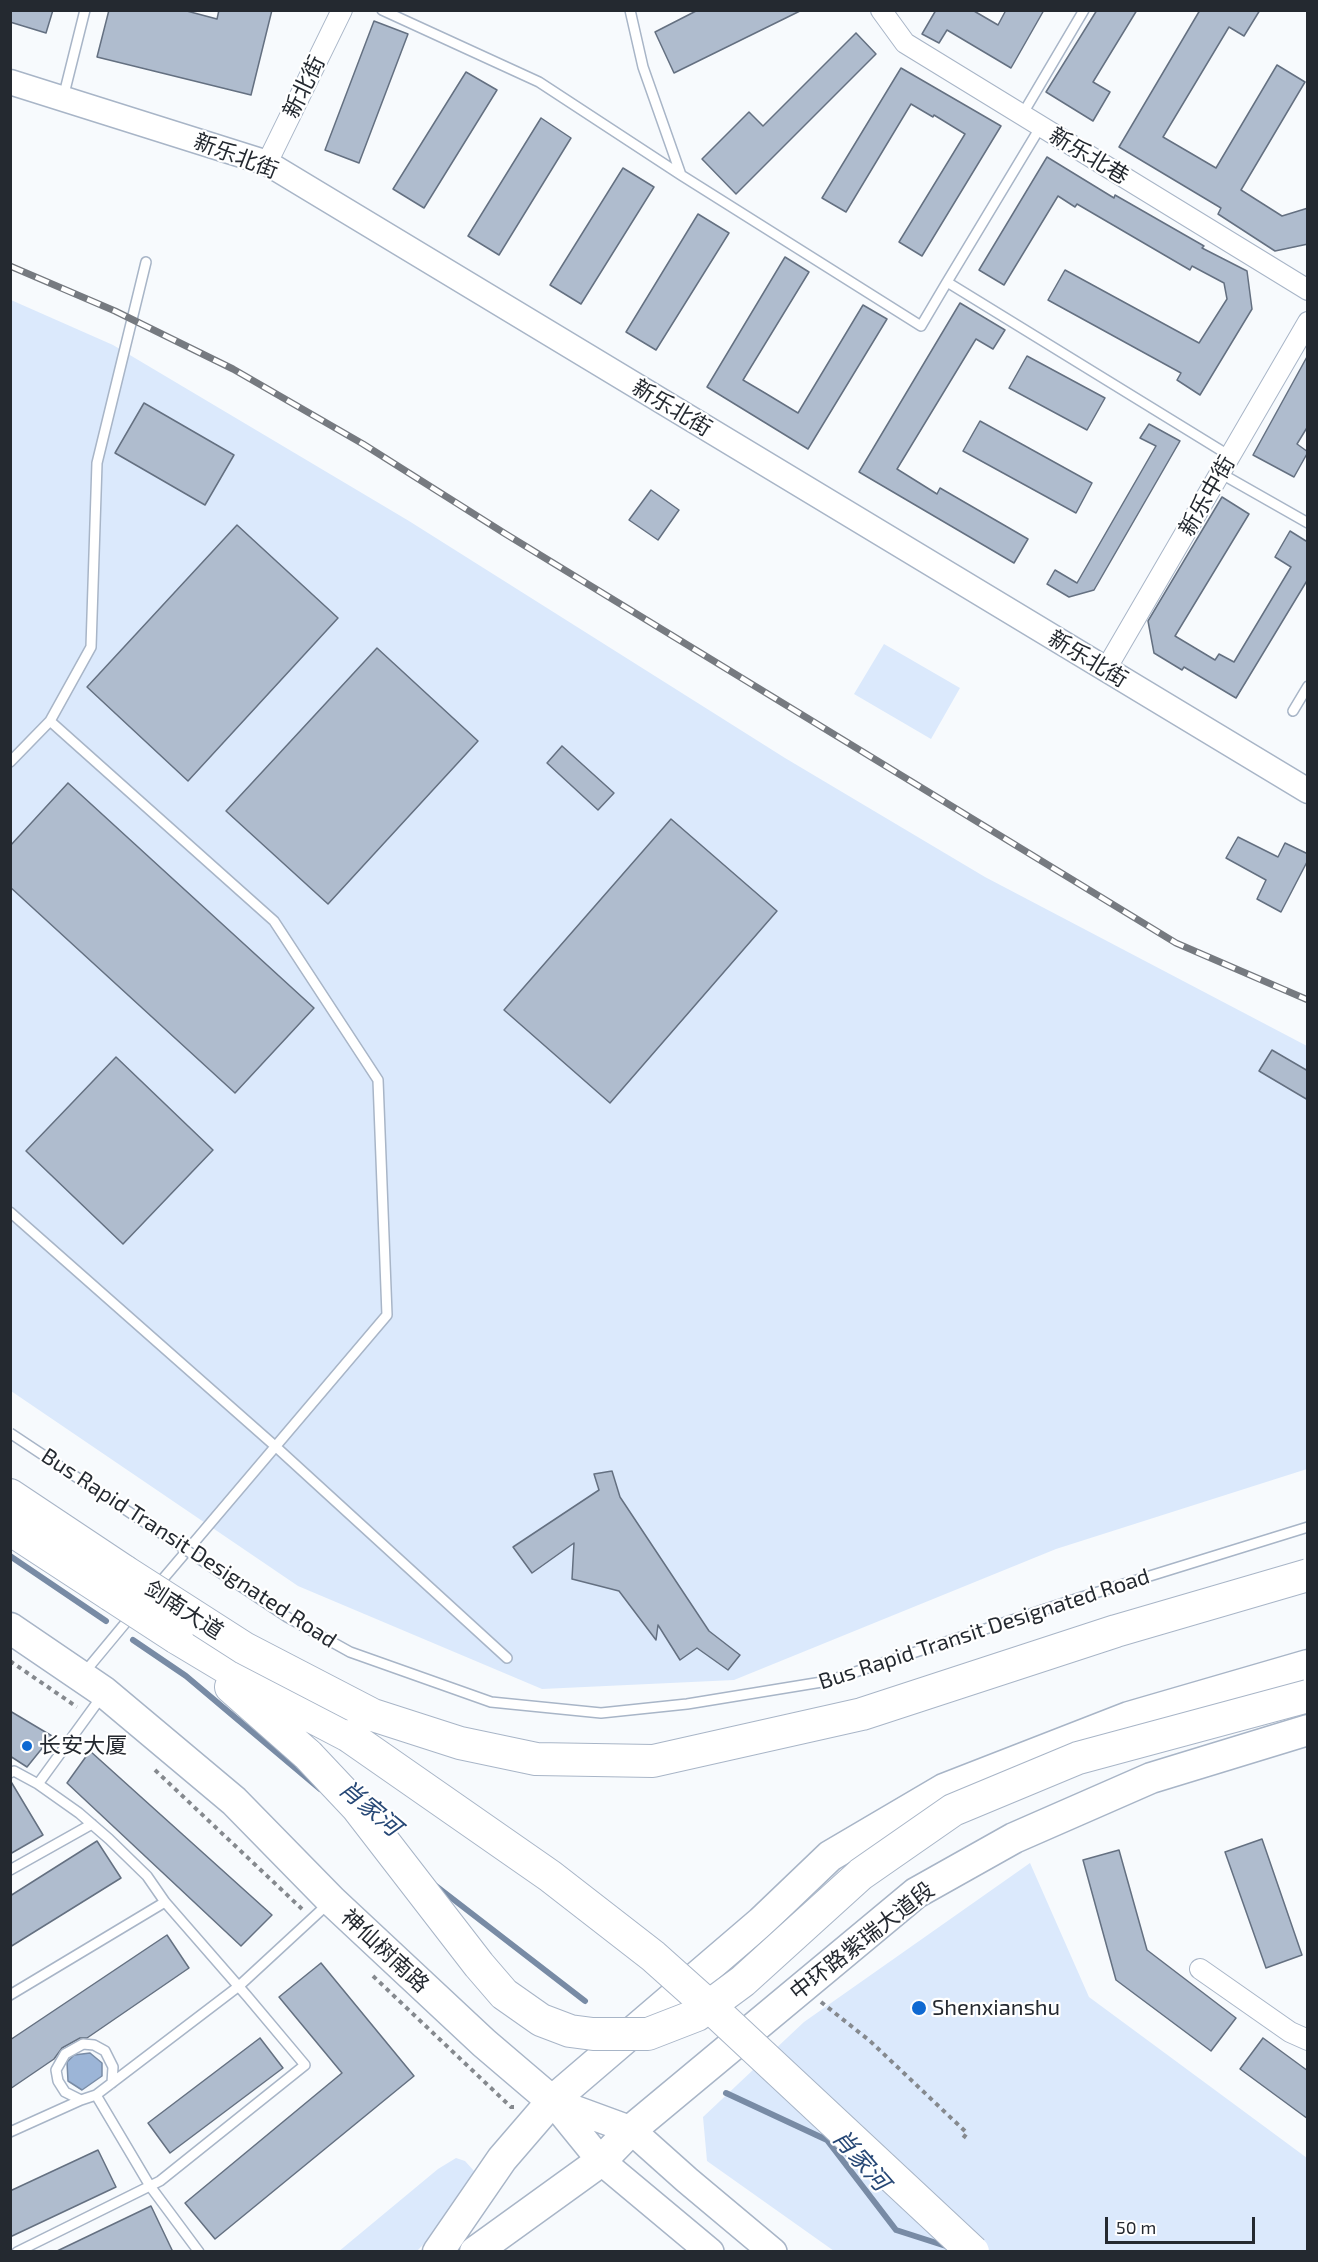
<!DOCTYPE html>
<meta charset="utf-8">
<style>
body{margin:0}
#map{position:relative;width:1318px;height:2262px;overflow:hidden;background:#f7fafd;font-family:"Exo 2",sans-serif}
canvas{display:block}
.frame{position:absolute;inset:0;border:12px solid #242930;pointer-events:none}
.scale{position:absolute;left:1105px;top:2217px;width:150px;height:27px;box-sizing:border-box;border:3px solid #242930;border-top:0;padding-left:8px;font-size:18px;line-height:21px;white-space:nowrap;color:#242930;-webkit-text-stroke:4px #fff;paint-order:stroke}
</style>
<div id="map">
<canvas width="1318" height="2262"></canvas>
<div class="frame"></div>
<div class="scale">50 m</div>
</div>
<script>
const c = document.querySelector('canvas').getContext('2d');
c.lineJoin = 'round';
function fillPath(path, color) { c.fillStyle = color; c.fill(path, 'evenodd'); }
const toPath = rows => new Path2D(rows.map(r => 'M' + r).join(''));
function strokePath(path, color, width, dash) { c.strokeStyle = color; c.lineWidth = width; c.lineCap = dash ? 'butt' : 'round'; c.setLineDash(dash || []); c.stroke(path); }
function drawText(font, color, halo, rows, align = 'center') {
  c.font = font + ' "Exo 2","Noto Sans SC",sans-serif'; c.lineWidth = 4.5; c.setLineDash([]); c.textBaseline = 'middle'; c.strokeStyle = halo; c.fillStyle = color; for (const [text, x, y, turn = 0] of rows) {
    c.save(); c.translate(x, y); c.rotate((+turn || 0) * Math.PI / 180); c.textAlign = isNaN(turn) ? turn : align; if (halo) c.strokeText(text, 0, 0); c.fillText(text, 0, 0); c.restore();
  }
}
fillPath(toPath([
 [11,300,113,345,409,521,785,758,985,877,1307,1046,1307,1469,1056,1549,734,1680,542,1689,298,1586,11,1391],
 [884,644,960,688,931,739,854,694],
 [1030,1863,1089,1997,1307,2158,1307,2251,834,2251,707,2161,703,2117,804,2022],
 [456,2158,465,2161,484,2182,417,2251,338,2252,438,2169]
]), '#dbe9fc');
const water = toPath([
 [90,2053,102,2063,102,2076,82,2090,68,2081,67,2062,74,2055,90,2053]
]);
fillPath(water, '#9cb5d7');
strokePath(water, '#788ba5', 1.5);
strokePath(toPath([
 [10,1556,106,1621],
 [133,1640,186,1676,320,1789],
 [436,1886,585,2001],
 [726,2093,827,2140,896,2230,949,2247]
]), '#788ba5', 6);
const building = toPath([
 [10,10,53,10,46,33,10,22,10,10],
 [109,10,183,10,217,19,219,10,272,10,251,95,97,57,109,10],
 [698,10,802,10,674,73,655,32,698,10],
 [936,10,974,11,998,25,1006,10,1044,10,1011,68,947,30,939,43,922,34,936,10],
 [1097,10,1137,10,1093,82,1110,92,1093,121,1046,92,1097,10],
 [1200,10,1260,10,1244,36,1229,27,1163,137,1216,168,1277,65,1305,82,1241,190,1282,216,1308,208,1308,244,1275,251,1218,214,1221,208,1119,147,1200,10],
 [374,21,408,34,359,163,325,150,374,21],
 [856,33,876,54,736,194,702,159,749,112,763,126,856,33],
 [901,68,1001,126,922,256,899,242,965,134,934,115,933,117,911,104,846,212,822,198,901,68],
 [466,72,497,90,424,208,393,189,466,72],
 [541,118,571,138,499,255,468,236,541,118],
 [1047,157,1114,198,1115,195,1204,246,1202,248,1247,271,1252,309,1200,395,1177,380,1181,373,1048,300,1065,270,1199,343,1227,299,1224,283,1192,266,1190,270,1077,204,1075,207,1058,196,1004,285,979,270,1047,157],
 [623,168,654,187,581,304,550,285,623,168],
 [698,214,729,233,656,350,626,332,698,214],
 [785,257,809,272,743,380,765,393,798,413,863,305,887,319,808,449,707,387,785,257],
 [960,303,1005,330,993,349,976,339,897,469,937,494,940,488,1028,539,1014,563,859,472,960,303],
 [1308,355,1308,426,1297,444,1308,452,1294,477,1253,455,1308,355],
 [1027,356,1105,398,1087,430,1009,388,1027,356],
 [144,403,234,455,205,505,115,453,144,403],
 [980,421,1092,483,1076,513,963,451,980,421],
 [1149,424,1180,441,1094,590,1069,597,1047,584,1055,570,1077,583,1156,446,1140,438,1149,424],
 [651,490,679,510,658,540,629,520,651,490],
 [1222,497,1249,514,1175,636,1215,660,1219,654,1234,662,1291,567,1275,557,1290,531,1306,541,1308,539,1308,579,1236,698,1184,667,1182,670,1154,653,1148,621,1222,497],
 [237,525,338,618,188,781,87,687,237,525],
 [377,648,478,741,328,904,226,811,377,648],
 [562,746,614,793,598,810,547,763,562,746],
 [68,783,314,1008,235,1093,10,887,10,846,68,783],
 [671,819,777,911,610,1103,504,1010,671,819],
 [1238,837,1278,857,1285,843,1308,854,1308,860,1281,912,1257,899,1266,880,1226,858,1238,837],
 [1272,1050,1308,1071,1308,1100,1259,1071,1272,1050],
 [116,1057,213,1150,123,1244,26,1151,116,1057],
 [612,1471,620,1497,709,1631,740,1655,728,1670,697,1648,680,1660,658,1625,656,1640,619,1591,572,1579,574,1543,532,1573,513,1547,599,1490,594,1474,612,1471],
 [10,1711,52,1736,27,1767,10,1756,10,1711],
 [90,1751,272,1915,241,1946,67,1783,90,1751],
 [10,1780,43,1835,10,1854,10,1780],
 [1262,1839,1302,1955,1266,1968,1225,1852,1262,1839],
 [97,1841,121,1878,10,1947,10,1896,97,1841],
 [1119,1850,1147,1950,1236,2018,1211,2051,1116,1980,1083,1860,1119,1850],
 [167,1935,189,1968,87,2038,80,2038,62,2048,54,2059,10,2089,10,2040,167,1935],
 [321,1963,414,2076,215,2239,185,2203,342,2073,279,1997,321,1963],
 [260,2038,283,2068,170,2153,148,2123,260,2038],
 [1263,2038,1308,2071,1308,2119,1240,2069,1263,2038],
 [98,2150,116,2187,10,2237,10,2191,98,2150],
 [151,2206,173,2252,55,2252,151,2206]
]);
fillPath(building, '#afbcce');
strokePath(building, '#647081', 1.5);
const service = toPath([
 [382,10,539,82,681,175,921,326,947,282,1230,456],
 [630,10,643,67,681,175],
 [63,98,85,10],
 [1022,115,1084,10],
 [947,282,1041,126],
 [1220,473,1308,523],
 [1293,711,1308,686],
 [50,721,274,921,378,1080,387,1315,157,1586],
 [10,762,50,721,91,647,97,463,146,262],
 [10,1212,275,1446,507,1658],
 [83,1674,132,1615],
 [10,1773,14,1771,38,1784,79,1813,109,1839,147,1876,165,1902,247,1996,305,2065,160,2181,17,2252],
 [38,1784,102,1696],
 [10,1870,92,1824],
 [10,1995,165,1902],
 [96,2095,150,2186,199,2252],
 [81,2100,65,2092,58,2081,56,2070,65,2054,83,2044,94,2045,105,2051,113,2067,112,2083],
 [10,2132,81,2100,96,2095,239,1986,330,1902]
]);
const minor = toPath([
 [881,10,905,43,1308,290],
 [267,163,342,10],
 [1106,669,1308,322],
 [1200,1969,1290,2032,1308,2040]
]);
const tertiary = toPath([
 [10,82,267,163,1308,791]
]);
const secondary = toPath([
 [552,2101,631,2130,687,2180,773,2252],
 [553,2102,601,2161,710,2252]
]);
const primary = toPath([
 [10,1628,104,1692,234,1801,332,1901,484,2043,552,2101],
 [438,2252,502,2159,552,2101,761,1922,830,1856,944,1789,1129,1717,1308,1665],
 [475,2252,601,2161,631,2130,916,1893,1014,1838,1151,1778,1308,1730]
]);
const trunk = toPath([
 [10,1495,124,1571],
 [10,1529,111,1595],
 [177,1638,282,1701,349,1736],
 [231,1687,308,1755]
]);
strokePath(service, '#a8b5c7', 12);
strokePath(minor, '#a8b5c7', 22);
strokePath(tertiary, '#a8b5c7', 27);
strokePath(secondary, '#a8b5c7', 30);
strokePath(primary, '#a8b5c7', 33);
strokePath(trunk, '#a8b5c7', 34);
strokePath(toPath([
 [10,1661,77,1707],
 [155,1770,302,1909],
 [373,1976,511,2107,514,2107],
 [821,2002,870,2041,967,2133,961,2141]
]), '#85898e', 4, [4.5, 4.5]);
strokePath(service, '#fff', 9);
strokePath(minor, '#fff', 20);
strokePath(tertiary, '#fff', 24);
strokePath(secondary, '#fff', 27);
strokePath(primary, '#fff', 30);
strokePath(trunk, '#fff', 32);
const rail = toPath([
 [10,266,115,311,233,369,363,444,504,533,1176,943,1308,1000]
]);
strokePath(rail, '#767a80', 7);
strokePath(rail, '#fff', 4.5, [14]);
const serviceBridge = toPath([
 [10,1433,287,1617,350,1652,491,1702,601,1713,687,1704,828,1681,1082,1597,1308,1527]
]);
const trunkBridge = toPath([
 [124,1571,244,1648,373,1715,460,1743,536,1759,653,1761,862,1714,1116,1631,1308,1575],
 [111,1595,177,1638],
 [349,1736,550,1876,653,1956,719,2015,973,2252],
 [308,1755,357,1807,479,1965,504,1994,541,2020,570,2031,593,2034,648,2034,697,2015,743,1981,861,1874,953,1810,1078,1758,1308,1696]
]);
strokePath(serviceBridge, '#a8b5c7', 12, []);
strokePath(trunkBridge, '#a8b5c7', 34, []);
strokePath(serviceBridge, '#fff', 9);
strokePath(trunkBridge, '#fff', 32);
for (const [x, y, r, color] of [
 [27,1746,6,"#0e69d2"],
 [919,2008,8,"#0e69d2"]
]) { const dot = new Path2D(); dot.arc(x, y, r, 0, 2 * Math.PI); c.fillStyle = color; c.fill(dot); strokePath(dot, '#fff', 2); }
drawText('22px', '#242930', '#fff', [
 ["新北街",304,87,-64],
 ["新乐北街",236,156,21],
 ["新乐北巷",1089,156,31],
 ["新乐北街",672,408,31],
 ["新乐中街",1207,496,-60],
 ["新乐北街",1088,659,31],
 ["Bus Rapid Transit Designated Road",189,1548,33],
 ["剑南大道",184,1610,33],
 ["Bus Rapid Transit Designated Road",984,1629,-18],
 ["中环路紫瑞大道段",862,1941,-38],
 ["神仙树南路",385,1951,43]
]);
drawText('22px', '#242930', '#fff', [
 ["长安大厦",39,1746],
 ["Shenxianshu",932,2008]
], 'left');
drawText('italic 24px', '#274876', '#fff', [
 ["肖家河",370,1808,40],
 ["肖家河",861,2160,49]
]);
</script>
